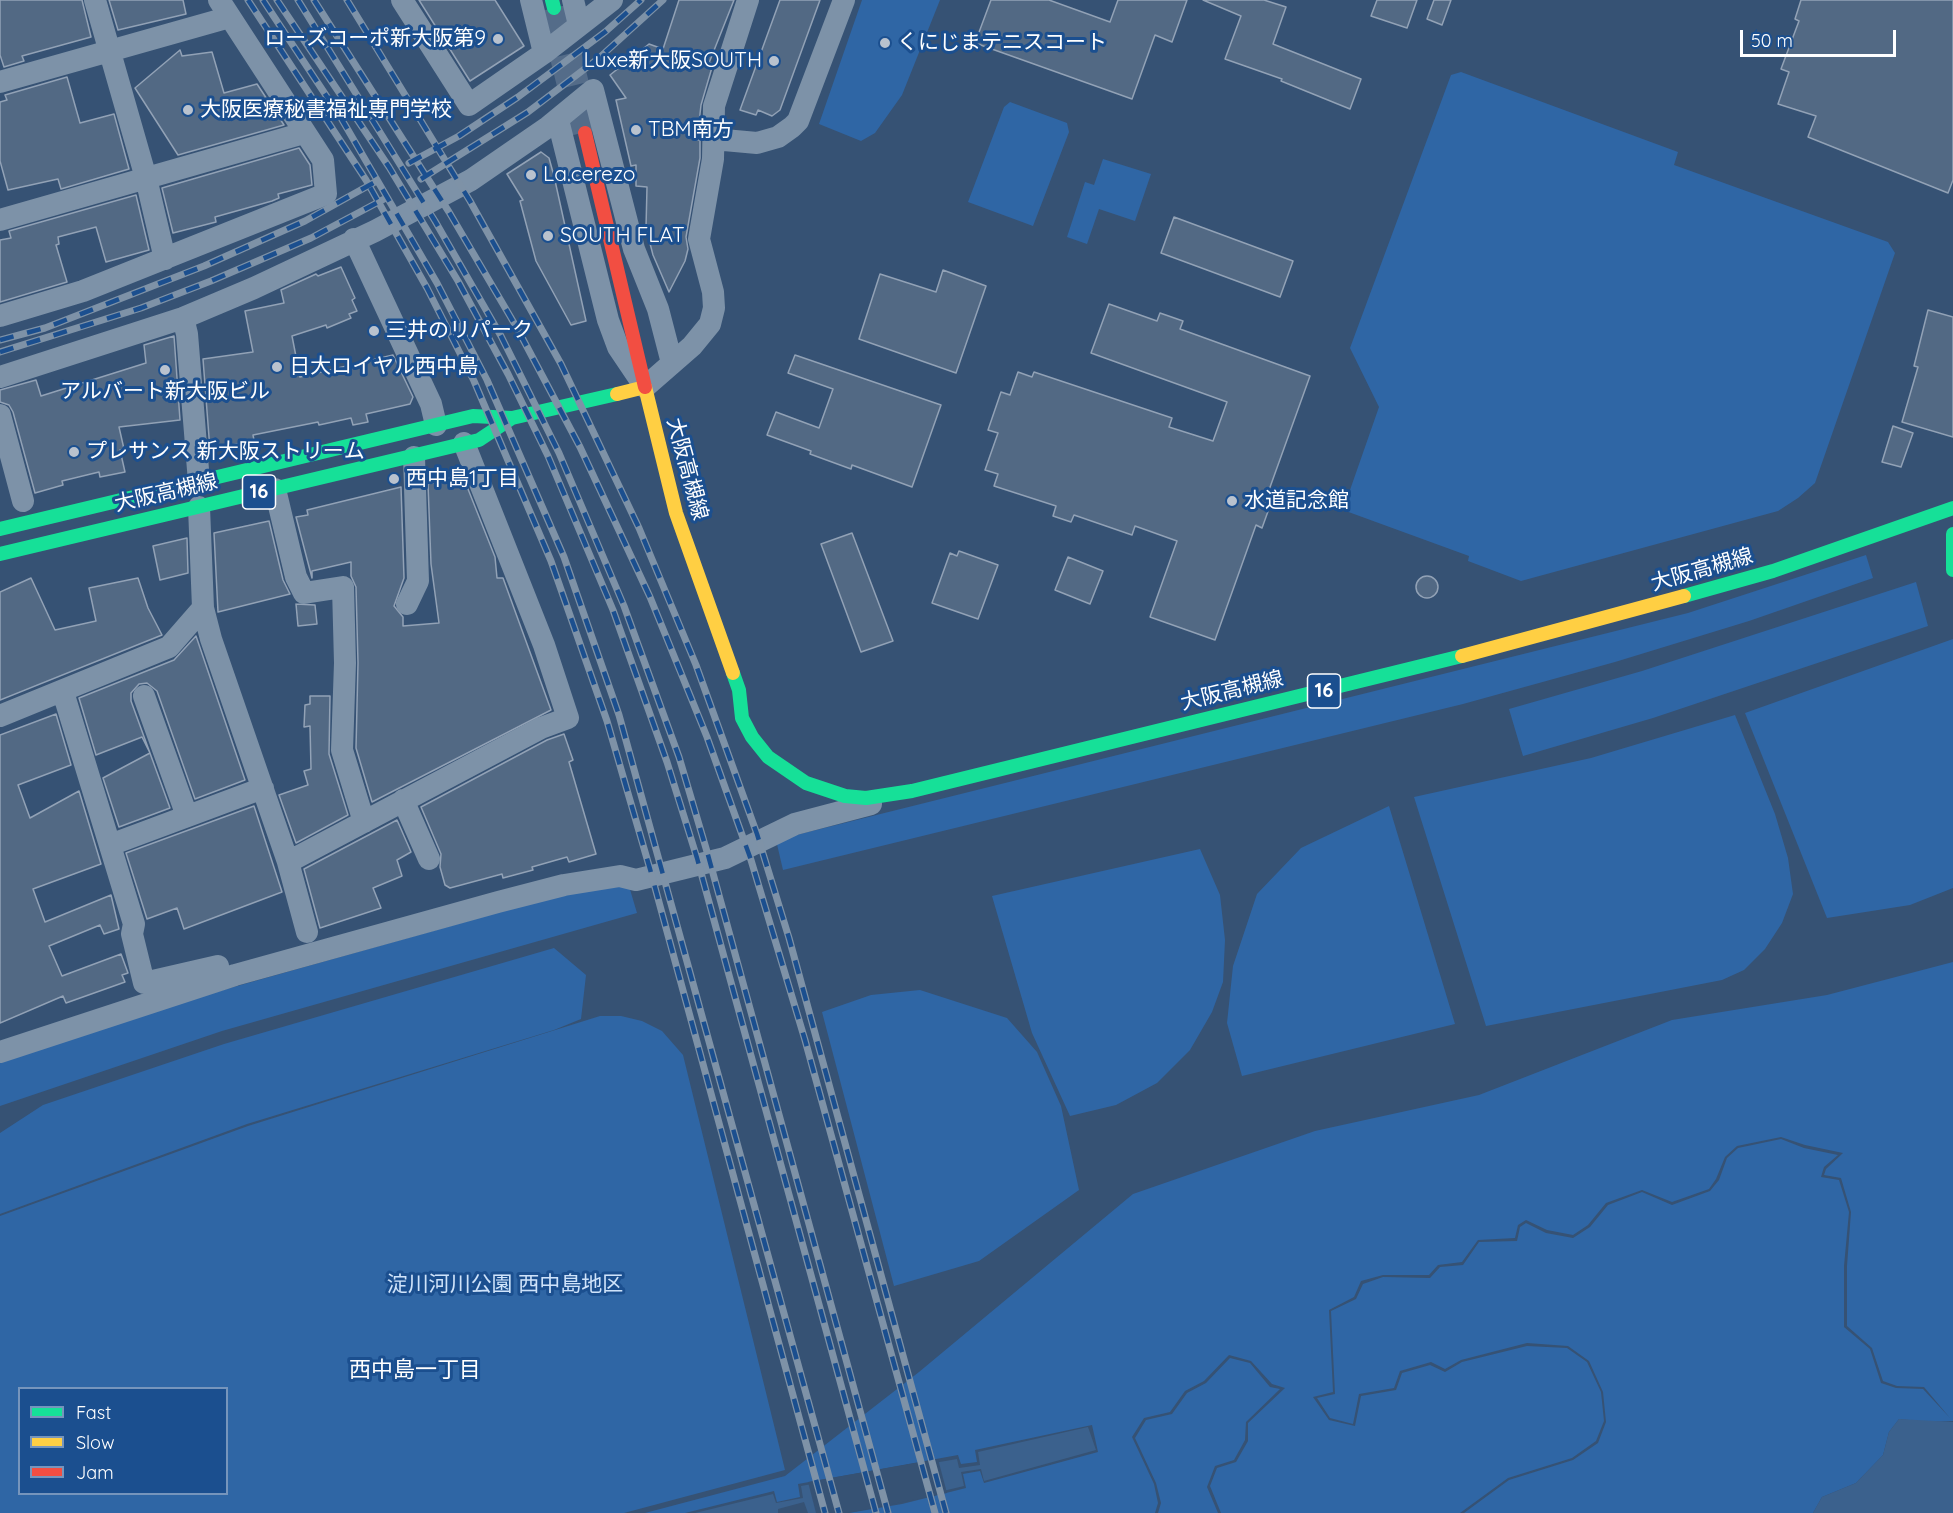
<!DOCTYPE html>
<meta charset="utf-8">
<style>
body{margin:0}
#map{position:relative;width:1953px;height:1513px;overflow:hidden;background:#365274;font-family:Quicksand,sans-serif}
canvas{display:block}
.legend{position:absolute;left:18px;top:1387px;width:210px;height:108px;box-sizing:border-box;background:#1b4f8f;border:2px solid #7695bc;margin:0;padding:8px 10px;list-style:none;font-size:18px;color:#fff}
.legend li{display:flex;align-items:center;gap:12px;height:30px}
.legend b{width:30px;border:2px solid #7695bc}
.scale{position:absolute;left:1740px;top:30px;width:156px;height:27px;box-sizing:border-box;border:3px solid #fff;border-top:0;padding-left:8px;font-size:18px;line-height:21px;white-space:nowrap;color:#fff;-webkit-text-stroke:4px #1b4f8f;paint-order:stroke}
</style>
<div id="map">
<canvas width="1953" height="1513"></canvas>
<ul class="legend">
<li><b style="height:8px;background:#16e098"></b>Fast</li>
<li><b style="height:8px;background:#ffcf43"></b>Slow</li>
<li><b style="height:8px;background:#f24e42"></b>Jam</li>
</ul>
<div class="scale">50 m</div>
</div>
<script>
const c = document.querySelector('canvas').getContext('2d');
c.lineJoin = 'round';
function fillPath(path, color) { c.fillStyle = color; c.fill(path, 'evenodd'); }
const toPath = rows => new Path2D(rows.map(r => 'M' + r).join(''));
function strokePath(path, color, width, dash) { c.strokeStyle = color; c.lineWidth = width; c.lineCap = dash ? 'butt' : 'round'; c.setLineDash(dash || []); c.stroke(path); }
function drawText(font, color, halo, rows, align = 'center') {
  c.font = font + ' Quicksand,"Noto Sans JP",sans-serif'; c.lineWidth = 6; c.setLineDash([]); c.textBaseline = 'middle'; c.strokeStyle = halo; c.fillStyle = color; for (const [text, x, y, turn = 0] of rows) {
    c.save(); c.translate(x, y); c.rotate((+turn || 0) * Math.PI / 180); c.textAlign = isNaN(turn) ? turn : align; if (halo) c.strokeText(text, 0, 0); c.fillText(text, 0, 0); c.restore();
  }
}
fillPath(toPath([
 [862,0,940,0,902,95,875,133,861,141,819,124],
 [1461,72,1678,152,1674,165,1888,242,1895,253,1815,483,1798,498,1778,511,1521,581,1468,561,1469,556,1343,510,1379,407,1350,348,1451,75],
 [1010,102,1067,123,1069,132,1033,226,968,202,1004,107],
 [1103,159,1151,174,1135,221,1099,209,1087,244,1067,237,1085,182,1094,185],
 [1866,555,1873,578,1749,621,1615,662,1463,704,783,870,776,840,1688,613],
 [1916,582,1928,626,1653,718,1523,756,1509,709,1642,671],
 [1953,639,1953,888,1910,905,1827,918,1745,713],
 [1735,715,1775,814,1788,858,1793,894,1782,923,1765,949,1744,970,1722,980,1486,1026,1414,797,1591,758],
 [1389,806,1455,1024,1242,1076,1227,1023,1233,966,1257,894,1301,848],
 [1200,849,1220,895,1225,940,1223,982,1212,1012,1190,1050,1157,1083,1116,1105,1070,1116,1032,1033,992,896],
 [629,886,637,913,222,1031,0,1106,0,1060,131,1016,574,891],
 [554,948,586,975,581,1019,554,1030,247,1124,0,1214,0,1133,43,1105,224,1044],
 [1953,962,1953,1421,1928,1422,1899,1419,1889,1432,1883,1455,1856,1483,1822,1497,1813,1513,1464,1513,1509,1480,1573,1460,1598,1443,1606,1422,1603,1392,1589,1361,1568,1346,1527,1343,1461,1360,1445,1369,1431,1362,1400,1371,1394,1388,1359,1394,1353,1424,1330,1418,1317,1398,1335,1394,1331,1311,1356,1299,1363,1284,1383,1277,1430,1278,1440,1267,1463,1265,1479,1242,1517,1241,1520,1227,1526,1223,1546,1233,1573,1238,1590,1227,1608,1205,1642,1192,1672,1205,1710,1191,1719,1180,1727,1158,1738,1148,1781,1139,1804,1148,1838,1155,1824,1167,1821,1177,1839,1180,1849,1212,1844,1266,1844,1327,1870,1349,1881,1383,1896,1388,1923,1389,1950,1418,1924,1387,1897,1386,1883,1381,1872,1348,1847,1326,1847,1266,1851,1212,1841,1178,1824,1175,1826,1169,1843,1153,1805,1145,1781,1137,1737,1146,1725,1157,1716,1179,1709,1189,1672,1202,1642,1190,1606,1203,1588,1225,1573,1235,1547,1230,1526,1220,1518,1225,1515,1238,1478,1240,1462,1262,1438,1265,1429,1275,1383,1275,1361,1281,1354,1297,1329,1310,1333,1392,1313,1397,1329,1420,1355,1426,1361,1396,1396,1390,1402,1373,1430,1365,1445,1372,1462,1362,1527,1346,1567,1348,1587,1362,1601,1392,1604,1421,1596,1441,1572,1458,1508,1478,1460,1513,1221,1513,1210,1486,1217,1468,1236,1462,1248,1441,1248,1423,1285,1388,1272,1384,1251,1361,1229,1355,1204,1381,1185,1391,1170,1412,1144,1418,1132,1437,1154,1484,1158,1503,1155,1513,849,1513,902,1504,966,1488,963,1474,980,1471,984,1483,1098,1452,1092,1425,975,1450,977,1462,961,1464,958,1455,798,1484,800,1497,777,1502,774,1491,685,1513,645,1513,785,1476,919,1372,1133,1194,1315,1131,1479,1095,1672,1020,1827,995],
 [920,990,1007,1018,1037,1052,1061,1106,1079,1190,979,1261,894,1286,822,1012,871,995],
 [600,1016,621,1016,642,1021,662,1031,683,1055,785,1470,624,1513,0,1513,0,1216,248,1126],
 [20,1388,226,1388,226,1494,20,1494],
 [1230,1358,1250,1363,1270,1387,1280,1389,1246,1422,1245,1440,1234,1460,1215,1466,1207,1487,1218,1513,1158,1513,1161,1503,1156,1483,1135,1438,1146,1420,1172,1414,1187,1393,1206,1383]
]), '#2f66a5');
fillPath(toPath([
 [1899,1419,1953,1422,1953,1513,1813,1513,1822,1497,1856,1483,1883,1455,1889,1432],
 [1088,1427,1096,1450,984,1481,981,1469,961,1472,964,1486,901,1501,830,1513,808,1513,804,1502,778,1509,778,1513,695,1513,773,1494,776,1503,803,1498,801,1486,957,1459,959,1468,980,1465,978,1452]
]), '#3b618d');
fillPath(toPath([
 [938,1459,947,1493,848,1513,816,1513,808,1482]
]), '#365274');
const building = toPath([
 [0,0,82,0,91,37,22,56,24,61,4,67,0,55,0,0],
 [109,0,183,0,186,14,118,30,109,0],
 [419,0,495,0,524,46,470,81,419,0],
 [679,0,734,0,709,63,713,64,701,105,697,140,700,140,700,158,686,237,688,249,685,261,669,292,653,255,646,228,647,187,636,186,636,165,631,166,616,100,626,98,610,75,649,44,663,49,679,0],
 [780,0,820,0,780,110,772,116,758,110,756,115,740,110,780,0],
 [991,0,1049,0,1110,22,1118,0,1187,0,1172,42,1155,35,1132,99,975,43,991,0],
 [1203,0,1264,0,1286,7,1273,44,1361,79,1350,109,1281,81,1282,79,1225,59,1241,16,1203,0],
 [1377,0,1417,0,1407,28,1371,16,1377,0],
 [1434,0,1451,0,1442,25,1427,19,1434,0],
 [1801,0,1953,0,1953,180,1948,193,1808,137,1816,116,1778,104,1789,72,1781,69,1799,21,1795,19,1801,0],
 [180,50,182,56,212,52,224,93,257,84,284,125,178,155,135,88,180,50],
 [67,77,80,123,114,114,129,169,61,189,58,179,8,190,0,161,0,102,7,100,5,95,67,77],
 [299,148,310,165,312,185,278,194,279,198,272,201,215,217,216,222,173,233,162,188,299,148],
 [541,152,549,158,554,176,586,321,571,325,536,261,520,201,523,200,507,174,541,152],
 [136,195,149,250,106,262,96,227,58,237,59,244,56,245,67,282,0,302,0,240,11,238,9,231,136,195],
 [1174,217,1293,261,1280,297,1161,253,1174,217],
 [341,267,355,298,352,300,357,311,349,314,351,318,327,328,326,325,292,336,300,377,393,355,413,397,410,404,366,414,368,422,353,425,351,418,319,425,318,422,253,435,254,440,210,450,203,359,253,352,245,311,284,303,281,290,316,274,318,276,341,267],
 [943,270,986,286,956,373,859,339,880,274,936,292,943,270],
 [1109,304,1157,321,1160,313,1183,321,1180,329,1310,376,1269,490,1275,492,1262,528,1256,525,1215,640,1150,617,1177,541,1135,526,1132,535,1074,515,1071,522,1053,516,1056,506,994,486,998,474,985,470,998,433,988,430,1001,392,1010,395,1018,372,1032,377,1034,372,1172,418,1169,427,1213,441,1227,402,1091,353,1109,304],
 [1928,310,1953,317,1953,437,1902,422,1918,367,1914,366,1928,310],
 [174,336,180,420,119,427,124,449,120,450,125,472,100,477,99,472,62,481,63,485,35,493,13,412,9,405,0,402,0,390,36,380,41,396,146,363,144,345,174,336],
 [795,355,941,405,912,487,852,465,851,469,810,454,811,451,767,435,776,412,819,428,833,389,788,373,795,355],
 [1893,426,1913,433,1901,467,1882,462,1893,426],
 [462,474,495,557,497,578,503,578,551,710,372,802,356,748,358,663,356,587,351,576,351,562,312,571,312,578,296,517,308,515,307,510,401,487,404,578,394,606,403,617,403,626,439,623,431,564,428,484,462,474],
 [269,521,283,580,290,594,218,612,214,533,269,521],
 [852,533,893,641,861,652,821,544,852,533],
 [187,538,188,573,160,580,153,546,187,538],
 [959,551,998,565,978,619,932,603,950,553,957,556,959,551],
 [1068,557,1103,571,1090,604,1055,590,1068,557],
 '1416 587a11 11 0 1 1 22 0a11 11 0 1 1-22 0Z',
 [31,578,55,630,96,621,89,588,138,578,148,608,162,635,0,700,0,592,31,578],
 [296,604,315,605,317,624,298,626,296,604],
 [196,636,245,780,195,799,157,691,147,683,139,684,131,693,131,701,170,808,119,827,103,778,150,753,142,737,96,755,79,698,174,660,196,636],
 [310,696,330,696,329,754,348,815,296,843,279,795,308,785,304,771,311,769,310,726,304,727,305,705,310,704,310,696],
 [56,714,71,765,18,785,30,818,79,791,101,864,33,889,45,922,111,895,119,929,104,934,100,925,49,946,62,976,121,954,128,973,122,975,125,982,66,1003,63,996,0,1023,0,735,56,714],
 [564,734,573,760,569,762,596,854,569,862,567,857,532,867,533,870,503,878,502,874,450,888,445,885,440,867,441,854,421,807,547,740,564,734],
 [254,806,282,892,184,929,177,908,147,919,126,853,254,806],
 [397,820,411,852,397,860,402,876,373,888,381,908,320,928,304,869,397,820]
]);
fillPath(building, '#526984');
strokePath(building, '#92a2b6', 1.5);
strokePath(toPath([
 [554,8,585,133]
]), '#546c89', 32, [32, 16]);
strokePath(toPath([
 [95,0,146,178,165,259],
 [402,0,469,105,544,53,612,0],
 [531,0,544,53],
 [573,0,579,25],
 [0,82,230,17],
 [558,120,608,320,618,347,645,387,692,346,710,324,714,308,713,292,699,239,713,159,714,106,748,0],
 [713,139,757,143,778,137,792,127,798,121,844,0],
 [0,220,304,133],
 [354,239,431,404,436,425],
 [0,316,83,291,326,194,323,160,219,0],
 [183,318,187,334,199,482],
 [0,377,183,318,254,288,375,231,471,180,548,127,593,90,634,249,658,309,672,363],
 [0,415,23,501],
 [275,489,296,577,304,593,343,587,345,663,342,750,364,822],
 [199,507,203,608,211,639,288,862,307,932],
 [407,604,418,581,414,457],
 [63,692,134,924,132,934,144,983,218,966],
 [144,696,187,816],
 [0,716,169,647,203,608],
 [403,800,429,859],
 [110,845,263,788],
 [288,862,541,728,568,718,544,645,464,443],
 [0,1052,235,975,498,902,564,885,620,876,636,880,725,858,795,824,871,804]
]), '#7d92a8', 22);
strokePath(toPath([
 [552,0,554,8],
 [0,529,473,416,512,418,617,394],
 [1953,534,1953,570],
 [0,554,479,440,512,418],
 [1684,596,1773,571,1953,508],
 [733,673,739,690,742,718,752,737,768,757,806,783,845,796,866,798,912,791,1462,656]
]), '#16e098', 14);
strokePath(toPath([
 [617,394,645,387,676,513,733,673],
 [1462,656,1684,596]
]), '#ffcf43', 14);
strokePath(toPath([
 [585,133,645,387]
]), '#f24e42', 14);
const rail = toPath([
 [248,0,366,180,427,288,474,381,551,561,607,721,650,869,825,1513],
 [263,0,341,118,437,283,487,380,564,557,619,715,839,1513],
 [277,0,389,167,458,281,508,374,548,456,613,610,667,762,697,858,876,1513],
 [298,0,435,221,501,336,559,453,624,606,679,757,708,855,888,1513],
 [314,0,449,212,517,328,580,447,650,597,707,737,751,860,805,1040,935,1513],
 [347,0,470,201,561,364,639,528,696,665,757,834,789,938,946,1513],
 [409,163,459,136,518,97,605,32,641,0],
 [421,179,528,112,599,58,663,0],
 [0,340,45,328,204,266,305,221,375,182],
 [0,352,141,308,211,281,311,238,386,198]
]);
strokePath(rail, '#7e92a7', 7);
strokePath(rail, '#1b4f8f', 4.5, [14]);
for (const [x, y, r, color] of [
 [498,39,6,"#b9c2ce"],
 [885,43,6,"#b9c2ce"],
 [774,61,6,"#b9c2ce"],
 [188,110,6,"#b9c2ce"],
 [636,130,6,"#b9c2ce"],
 [531,175,6,"#b9c2ce"],
 [548,236,6,"#b9c2ce"],
 [374,331,6,"#b9c2ce"],
 [277,367,6,"#b9c2ce"],
 [165,370,6,"#b9c2ce"],
 [74,452,6,"#b9c2ce"],
 [394,479,6,"#b9c2ce"],
 [1232,501,6,"#b9c2ce"]
]) { const dot = new Path2D(); dot.arc(x, y, r, 0, 2 * Math.PI); c.fillStyle = color; c.fill(dot); strokePath(dot, '#1b4f8f', 2); }
for (const [x, y, w] of [
 [259,492,33],
 [1324,691,33]
]) { const box = new Path2D(); box.roundRect(x - w / 2, y - 17, w, 34, 4.5); c.fillStyle = '#1b4f8f'; c.fill(box); strokePath(box, '#fff', 1.5); }
drawText('bold 20px', '#fff', null, [
 ["16",259,492],
 ["16",1324,691]
]);
drawText('21px', '#fff', '#1b4f8f', [
 ["ローズコーポ新大阪第9",486,39,"right"],
 ["くにじまテニスコート",897,43],
 ["Luxe新大阪SOUTH",762,61,"right"],
 ["大阪医療秘書福祉専門学校",200,110],
 ["TBM南方",648,130],
 ["La.cerezo",543,175],
 ["SOUTH FLAT",560,236],
 ["三井のリパーク",386,331],
 ["日大ロイヤル西中島",289,367],
 ["アルバート新大阪ビル",165,392,"center"],
 ["プレサンス 新大阪ストリーム",86,452],
 ["西中島1丁目",406,479],
 ["水道記念館",1244,501]
], 'left');
drawText('21px', '#fff', '#1b4f8f', [
 ["大阪高槻線",687,469,75],
 ["大阪高槻線",166,493,-13],
 ["大阪高槻線",1702,570,-16],
 ["大阪高槻線",1232,691,-14]
]);
drawText('21px', '#cfe3fa', '#1b4f8f', [
 ["淀川河川公園 西中島地区",505,1285]
]);
drawText('22px', '#fff', '#1b4f8f', [
 ["西中島一丁目",415,1370]
]);
</script>
